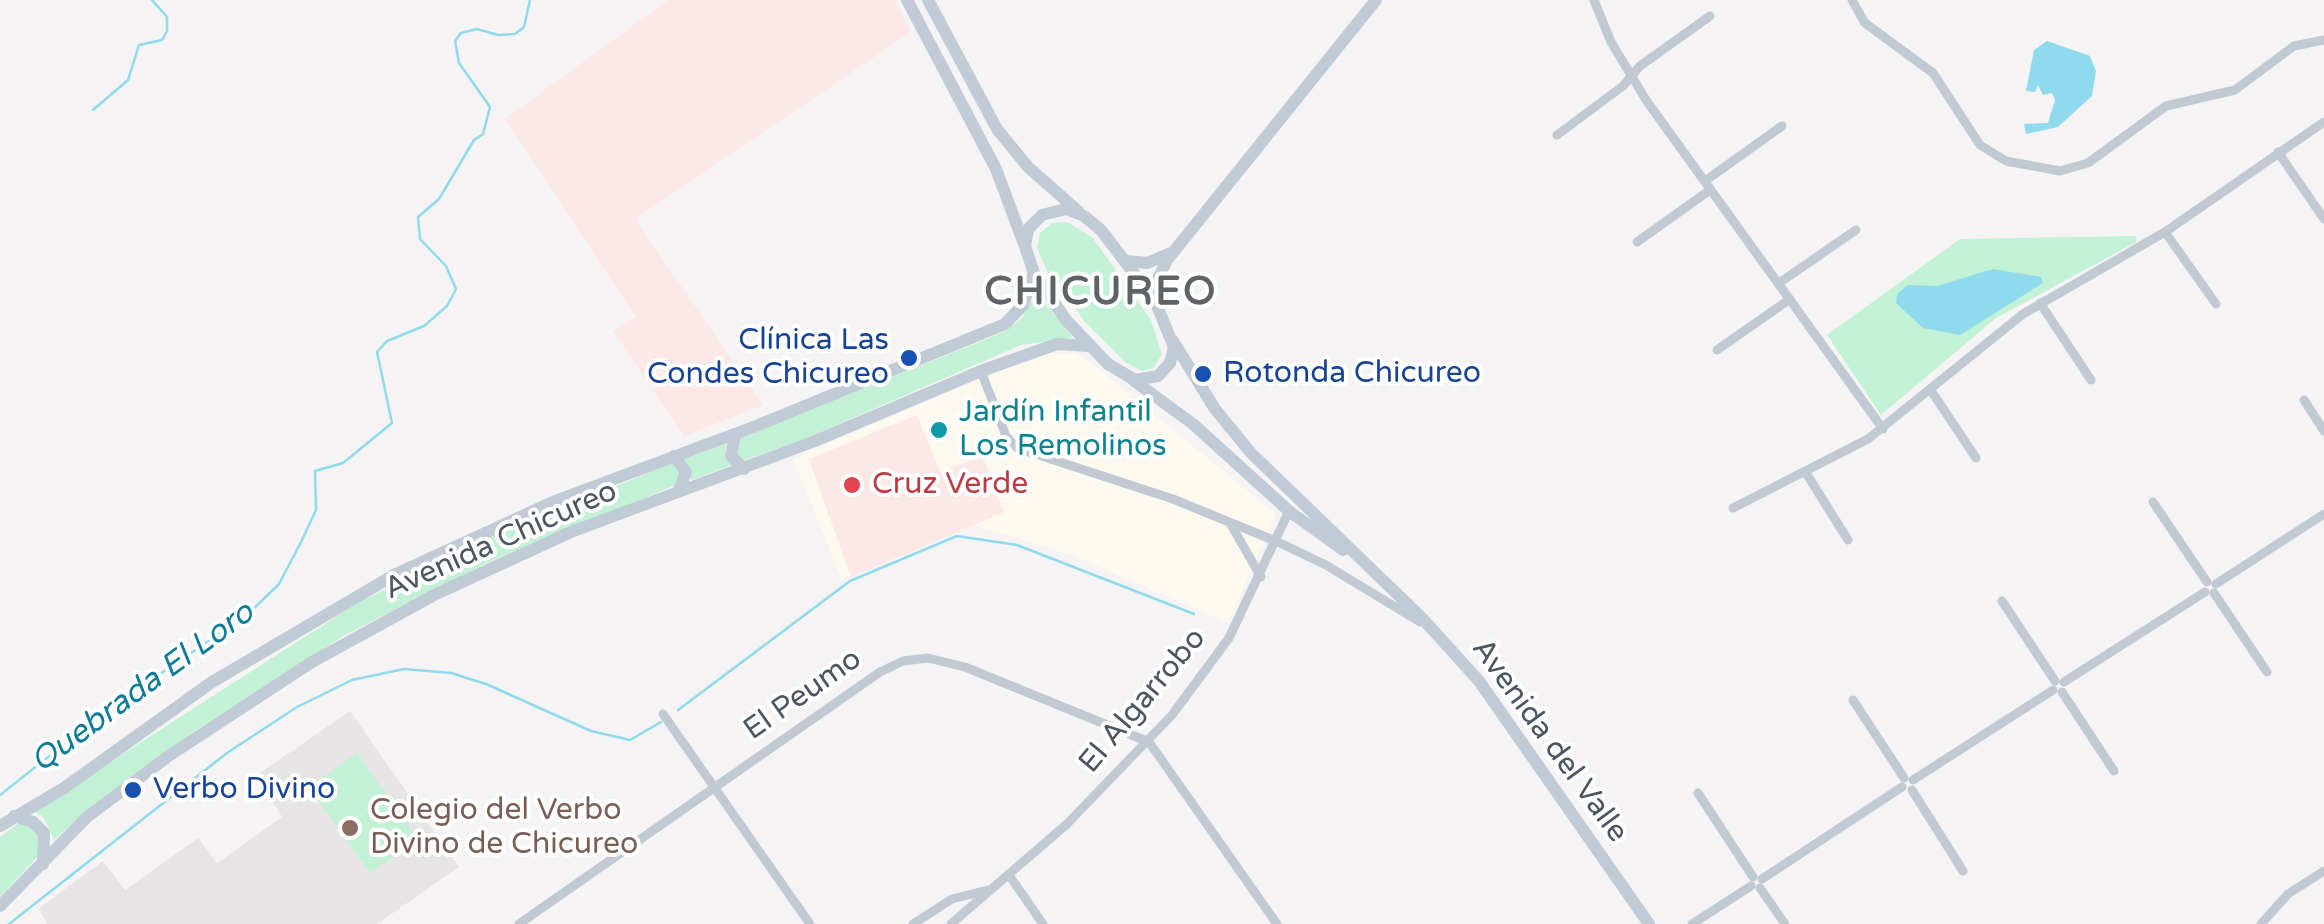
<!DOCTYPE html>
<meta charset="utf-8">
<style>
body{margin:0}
canvas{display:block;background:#f5f3f3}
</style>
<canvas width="2324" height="924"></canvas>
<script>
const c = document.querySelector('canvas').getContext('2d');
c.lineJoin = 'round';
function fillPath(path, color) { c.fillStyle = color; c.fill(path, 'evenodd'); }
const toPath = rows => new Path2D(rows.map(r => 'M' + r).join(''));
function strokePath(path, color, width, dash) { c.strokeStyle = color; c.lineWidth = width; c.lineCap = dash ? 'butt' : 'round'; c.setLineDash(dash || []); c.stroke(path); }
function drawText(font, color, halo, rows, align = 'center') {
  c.font = font + ' "Varela Round",sans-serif'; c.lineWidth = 8; c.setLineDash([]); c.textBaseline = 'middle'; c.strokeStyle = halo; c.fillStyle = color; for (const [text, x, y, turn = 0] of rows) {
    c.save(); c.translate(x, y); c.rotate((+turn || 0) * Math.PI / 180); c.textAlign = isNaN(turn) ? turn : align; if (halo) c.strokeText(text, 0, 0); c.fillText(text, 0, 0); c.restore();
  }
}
fillPath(toPath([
 [1052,353,1075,353,1092,363,1276,514,1228,623,1074,556,974,525,842,580,793,459,996,372]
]), '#fdf9ef');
fillPath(toPath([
 [350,711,459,867,377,924,48,924,38,909,103,861,125,890,198,838,217,863,282,817,257,775]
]), '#e6e4e5');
fillPath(toPath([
 [668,0,895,0,911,32,635,219,763,405,684,436,613,331,636,317,505,119],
 [917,415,940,472,983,456,1004,512,851,577,809,459]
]), '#fce8e6');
fillPath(toPath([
 [1067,222,1093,238,1151,320,1162,355,1153,368,1142,371,1125,362,1086,323,1048,273,1037,248,1040,233,1052,223],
 [2136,236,2136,242,1996,318,1881,415,1827,335,1960,239],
 [1037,292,1073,338,1021,345,804,439,742,461,736,456,736,440,1004,332,1022,318],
 [726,444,725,458,732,465,691,480,684,459],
 [672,463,680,466,678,484,485,564,345,635,193,732,86,810,54,840,44,818,34,811,356,604,471,546],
 [357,753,418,839,370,873,309,787],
 [20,822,37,829,43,851,0,897,0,837]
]), '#c3f1d5');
fillPath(toPath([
 [2047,41,2090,56,2096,71,2092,96,2058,127,2026,134,2024,124,2048,123,2055,100,2052,93,2043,95,2038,85,2035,92,2026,91,2034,50],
 [1993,269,2041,277,2043,283,1960,335,1923,328,1896,303,1897,294,1908,285,1937,286]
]), '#90daee');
strokePath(toPath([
 [93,110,128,80,139,45,162,40,167,31,167,17,152,0],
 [678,710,850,581,957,536,1017,545,1194,614],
 [0,795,114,705,246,616,279,584,301,542,316,510,315,471,343,463,392,423,377,352,387,341,424,326,447,306,456,289,446,266,420,239,418,217,439,199,474,140,483,134,490,107,459,63,455,41,461,33,477,29,498,35,515,34,524,27,530,0],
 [9,924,227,753,297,707,352,680,404,669,451,673,486,684,591,731,630,740,661,722]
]), '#90daee', 2.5);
strokePath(toPath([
 [1594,0,1611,42,1646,100,1883,429],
 [1852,0,1865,23,1933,73,1980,145,2006,161,2060,171,2088,163,2166,106,2235,90,2294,46,2324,40],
 [1557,135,1623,86,1640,66,1710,16],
 [2278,152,2324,219],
 [1705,181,1782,126],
 [2165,232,2216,304],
 [1637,242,1710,190],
 [1779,283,1856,230],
 [2040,303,2091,380],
 [1717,350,1790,299],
 [981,371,1006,436,1017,448,1173,499,1278,542,1326,565,1420,622],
 [1932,392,1976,458],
 [2304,400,2324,431],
 [1806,473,1848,540],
 [2153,502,2207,582],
 [1733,508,1868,439,2023,314,2165,232,2324,122],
 [1230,523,1261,577],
 [2216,584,2324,514],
 [2214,593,2267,672],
 [2002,601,2055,681],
 [2064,682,2205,592],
 [2062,692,2114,771],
 [1853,700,1904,778],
 [663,714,810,924],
 [1913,780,2053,690],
 [1912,790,1963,871],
 [1698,793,1753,877],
 [1009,875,1043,924],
 [1762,879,1902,787],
 [1760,888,1785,924],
 [519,924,880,672,903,661,928,658,965,667,1149,742,1277,924],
 [913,924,952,899,988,890],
 [951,924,1067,824,1172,715,1229,638,1289,511],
 [1692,924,1751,886],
 [2261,924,2288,894,2324,871]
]), '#c1cad2', 9);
strokePath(toPath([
 [907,0,996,169,1024,244],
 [928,0,997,129,1028,167,1078,211],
 [1066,209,1084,216,1101,230,1155,301,1174,347,1170,363,1158,376,1135,380,1108,364,1066,320,1034,273,1025,246,1028,229,1042,215,1066,209],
 [1127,261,1147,263,1171,253],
 [1157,301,1158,279,1167,260,1376,0],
 [1173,341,1215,409,1251,453,1422,618,1479,681,1649,924],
 [1133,380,1193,424,1289,511,1343,550],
 [735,434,731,456,744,469],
 [674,456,686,472,678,492],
 [14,816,33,822,44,833,43,864],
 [0,826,64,788,212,682,394,575,555,501,756,426,1005,324,1023,305,1034,273],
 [0,906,87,817,170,755,312,662,436,594,571,532,815,441,981,371,1057,344,1089,346]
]), '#c1cbd6', 12);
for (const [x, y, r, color] of [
 [909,358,10,"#1a4fb4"],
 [1203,374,10,"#1a4fb4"],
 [939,430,10,"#0f9aa8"],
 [852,485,10,"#e0444e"],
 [133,790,10,"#1a4fb4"],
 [350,828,10,"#8d6e63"]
]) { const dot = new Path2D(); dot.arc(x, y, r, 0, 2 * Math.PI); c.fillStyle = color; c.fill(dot); strokePath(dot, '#fff', 4); }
drawText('30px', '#164399', '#fff', [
 ["Clínica Las",889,341,"right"],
 ["Condes Chicureo",889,375,"right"],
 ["Rotonda Chicureo",1223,374],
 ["Verbo Divino",153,790]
], 'left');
drawText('30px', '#0d838f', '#fff', [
 ["Jardín Infantil",959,413],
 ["Los Remolinos",959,447]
], 'left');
drawText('30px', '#be3a42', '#fff', [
 ["Cruz Verde",872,485]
], 'left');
drawText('30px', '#4a5661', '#fff', [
 ["Avenida Chicureo",501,541,-24],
 ["El Peumo",803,695,-35],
 ["El Algarrobo",1143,701,-50],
 ["Avenida del Valle",1549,741,54]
]);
drawText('30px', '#785e54', '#fff', [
 ["Colegio del Verbo",370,811],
 ["Divino de Chicureo",370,845]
], 'left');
drawText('italic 32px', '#0c7c9b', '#fff', [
 ["Quebrada El Loro",143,688,-36]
]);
c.letterSpacing = '2.5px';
drawText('bold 40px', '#5f6368', '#fff', [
 ["CHICUREO",1101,293]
]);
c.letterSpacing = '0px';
</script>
